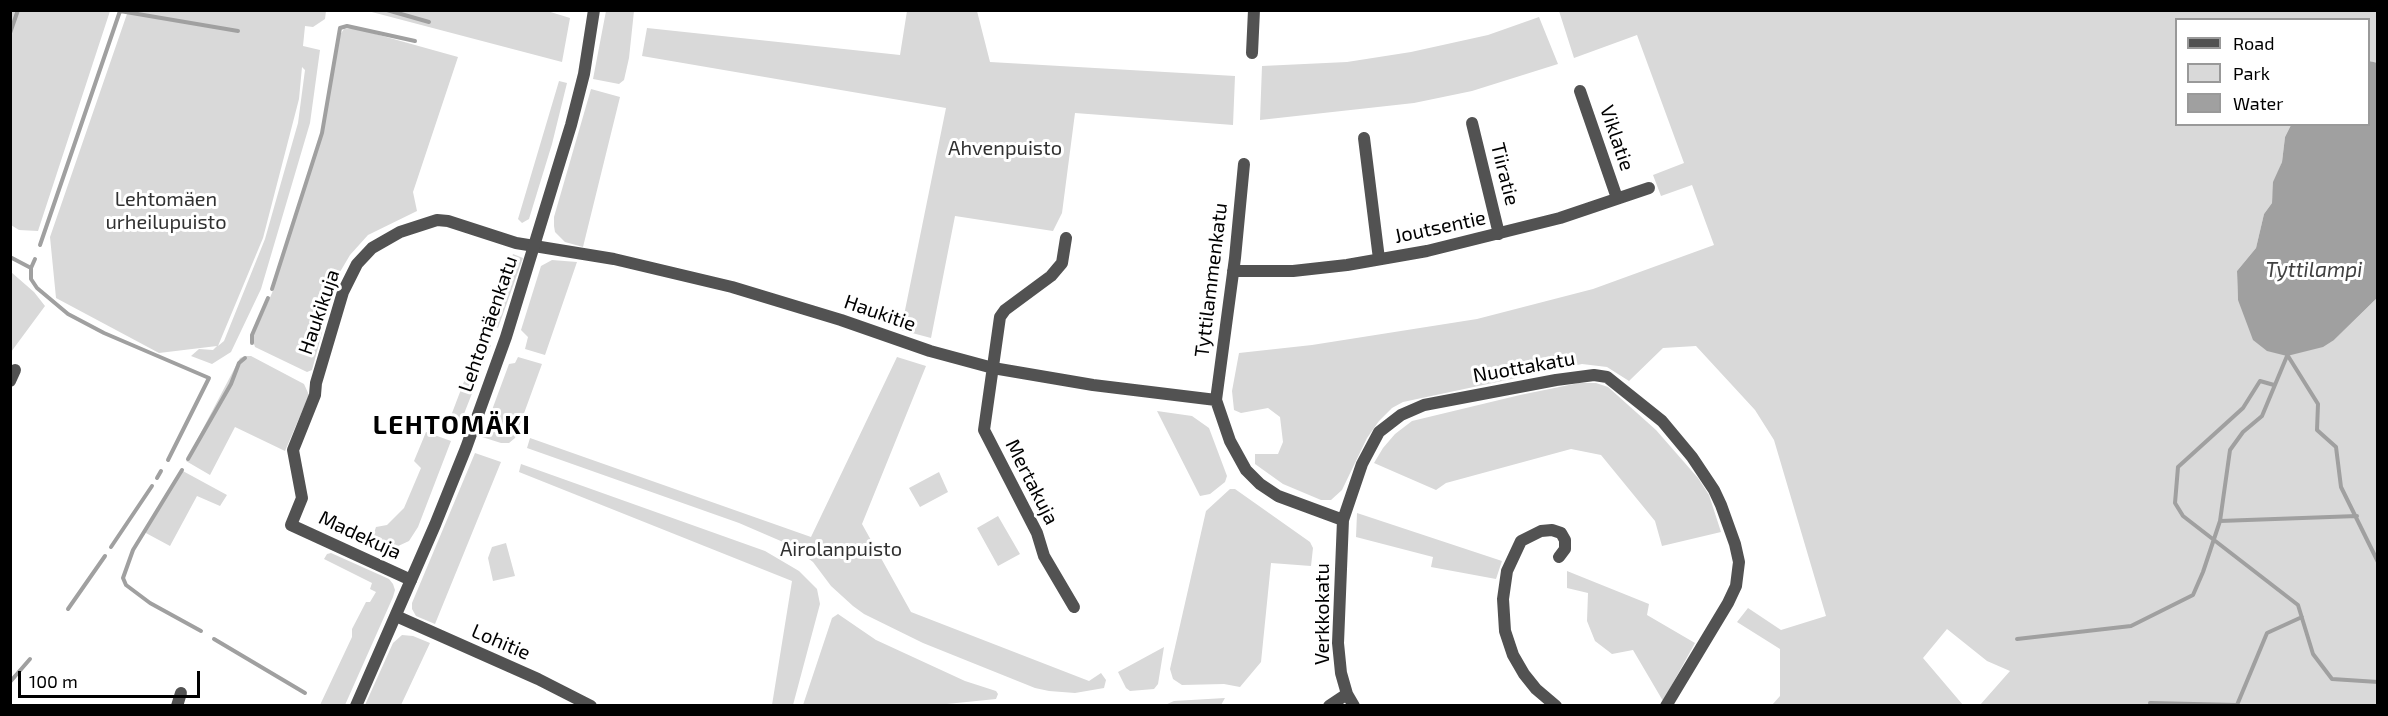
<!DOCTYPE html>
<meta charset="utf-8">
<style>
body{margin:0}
#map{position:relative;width:2388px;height:716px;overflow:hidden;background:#fff;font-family:"Exo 2",sans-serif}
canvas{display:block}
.frame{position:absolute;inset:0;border:12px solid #000;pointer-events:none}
.legend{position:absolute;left:2175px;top:18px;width:195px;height:108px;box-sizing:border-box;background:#fff;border:2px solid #999;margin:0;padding:8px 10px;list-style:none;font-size:18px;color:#000}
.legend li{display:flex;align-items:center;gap:12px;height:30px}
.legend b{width:30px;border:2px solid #999}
.scale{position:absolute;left:18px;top:671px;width:182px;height:27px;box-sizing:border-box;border:3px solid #000;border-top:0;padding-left:8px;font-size:18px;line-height:21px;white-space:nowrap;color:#000;-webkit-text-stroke:4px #fff;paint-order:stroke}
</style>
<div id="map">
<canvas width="2388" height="716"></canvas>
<div class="frame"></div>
<ul class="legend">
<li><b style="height:8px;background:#525252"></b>Road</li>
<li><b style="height:16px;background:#d9d9d9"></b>Park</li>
<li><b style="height:16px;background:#a0a0a0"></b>Water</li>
</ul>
<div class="scale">100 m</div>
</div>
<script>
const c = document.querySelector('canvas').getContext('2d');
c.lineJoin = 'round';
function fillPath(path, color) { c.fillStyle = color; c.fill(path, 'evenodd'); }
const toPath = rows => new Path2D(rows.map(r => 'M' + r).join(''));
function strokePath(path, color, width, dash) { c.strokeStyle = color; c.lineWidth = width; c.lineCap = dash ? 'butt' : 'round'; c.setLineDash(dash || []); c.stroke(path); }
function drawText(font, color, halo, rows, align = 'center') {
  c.font = font + ' "Exo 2",sans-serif'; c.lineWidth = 6; c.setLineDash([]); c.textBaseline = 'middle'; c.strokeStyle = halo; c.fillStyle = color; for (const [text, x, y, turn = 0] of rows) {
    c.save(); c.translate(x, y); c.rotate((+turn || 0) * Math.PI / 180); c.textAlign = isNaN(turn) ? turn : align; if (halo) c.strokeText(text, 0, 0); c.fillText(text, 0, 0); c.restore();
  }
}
fillPath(toPath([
 [544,10,570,18,562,62,368,11],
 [10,11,110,11,38,231,19,230,11,225],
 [128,11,326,11,325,19,313,27,305,26,303,46,320,50,310,123,261,289,231,352,212,364,191,356,199,349,213,350,217,346,159,353,56,298,50,237],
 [302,67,305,70,298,123,265,239,224,341,218,346,263,238,299,99],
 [606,11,634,11,629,58,624,80,619,84,593,79],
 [907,11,977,11,990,62,1235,76,1233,125,1075,113,1062,213,1053,231,955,216,931,338,901,330,946,108,642,56,647,28,900,55],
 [1559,11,2377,11,2377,63,2369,61,2368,20,2176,20,2176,124,2291,125,2285,137,2282,162,2274,182,2272,203,2264,214,2256,248,2237,271,2238,300,2334,340,2377,298,2377,705,1980,705,2010,671,1987,661,1947,629,1923,658,1963,705,1772,705,1780,696,1780,649,1737,622,1748,608,1781,630,1826,616,1774,440,1755,410,1696,346,1663,348,1629,381,1607,367,1582,364,1403,402,1392,408,1379,421,1367,438,1342,490,1331,500,1321,500,1283,484,1255,464,1255,454,1278,454,1283,442,1280,417,1268,408,1241,413,1234,410,1232,391,1239,353,1312,345,1477,319,1593,289,1714,245,1692,185,1661,196,1653,175,1684,163,1637,35,1574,58],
 [1539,17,1558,64,1472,91,1414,103,1260,120,1262,66,1347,62,1411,52,1488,35],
 [354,28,458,57,413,192,417,211,368,235,350,255,337,277,312,370,307,372,255,347,252,338,272,293,322,135,337,39,344,29],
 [559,81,567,83,552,144,529,219,522,223,518,219],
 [591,89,620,97,583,247,565,242,555,232,554,226,554,217],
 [513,254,523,258,498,328,491,324,489,321],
 [552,260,577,262,545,355,525,349,528,337,521,330,541,266],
 [11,272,34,292,45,306,11,352],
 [479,342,491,345,460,424,449,421],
 [245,356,251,356,304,384,309,395,285,451,235,427,210,475,186,461,240,358],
 [518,357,542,364,515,438,509,443,501,443,482,437,509,364,515,363],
 [897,357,926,366,862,524,911,612,1089,681,1101,673,1106,680,1104,688,1075,693,1049,691,1035,688,923,643,864,614,853,606,831,586,813,562,790,545,739,523,527,448,530,438,811,537],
 [1579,383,1596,383,1608,387,1656,430,1698,478,1709,495,1721,532,1662,546,1655,521,1601,455,1571,449,1446,483,1436,490,1374,463,1383,448,1395,434,1412,421,1520,395],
 [1157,411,1192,416,1209,428,1227,476,1225,482,1210,494,1200,496],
 [426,432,451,441,418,527,409,541,396,547,384,550,370,545,376,527,387,525,404,508,421,468,414,461],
 [475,453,501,462,435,624,416,616,412,609,412,603],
 [521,464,765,551,799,571,817,589,820,604,793,705,772,705,792,581,519,472],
 [181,470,227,495,220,506,197,496,170,546,144,532],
 [939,472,948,492,920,507,909,488],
 [1230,489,1235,489,1310,542,1313,548,1311,566,1271,563,1261,662,1240,687,1224,684,1182,685,1173,679,1170,669,1206,511],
 [1357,513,1502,561,1496,579,1431,567,1433,557,1356,537],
 [998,516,1020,554,998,566,977,528],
 [506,543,515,576,493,581,488,558,492,547],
 [331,553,389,579,393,584,395,590,393,597,345,705,320,705,352,637,352,629,366,602,370,602,376,592,370,589,372,583,324,559,327,554],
 [1567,571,1649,604,1647,615,1695,643,1663,701,1633,650,1612,654,1595,641,1587,621,1588,593,1567,588],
 [838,614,876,640,965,681,996,691,998,694,996,699,937,705,803,705,832,618],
 [402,635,413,636,430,643,401,705,365,705,393,643],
 [1164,647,1158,684,1154,689,1130,691,1126,688,1118,672],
 [1225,698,1221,705,1165,705,1174,701]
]), '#d9d9d9');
fillPath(toPath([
 [2369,61,2378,63,2377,298,2334,340,2323,347,2287,356,2267,351,2253,340,2238,300,2237,271,2256,248,2264,214,2272,203,2273,182,2282,162,2285,137,2291,125,2368,124]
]), '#a0a0a0');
strokePath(toPath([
 [387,10,429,22],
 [10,33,18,10],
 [40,245,120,11,238,31],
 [10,257,31,268],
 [35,259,31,268,31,279,37,288,68,314,104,333,209,378,168,460],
 [272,289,322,133,340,28,347,26,415,41],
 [252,343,252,335,268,298],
 [2288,356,2318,404,2317,430,2336,447,2341,487,2378,562],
 [2274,385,2260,381,2243,408,2178,467,2175,503,2183,516,2298,605,2313,654,2332,679,2378,682],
 [188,459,231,384,239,363,245,358],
 [182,470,133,550,123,578,126,585,150,603,201,631],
 [157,478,161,471],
 [2220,521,2357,516],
 [111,547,152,486],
 [68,609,105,556],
 [214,639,305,693],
 [2017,639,2131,626,2193,595,2203,572,2220,521,2230,450,2243,432,2262,416,2287,356],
 [10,682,30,659],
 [2150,703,2237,705,2267,633,2302,617]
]), '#a0a0a0', 4);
strokePath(toPath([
 [1252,53,1254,10],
 [1580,91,1617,198],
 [1472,123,1499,234],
 [1364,138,1379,259],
 [1244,164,1235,258,1216,400,1230,441,1246,470,1260,484,1278,496,1343,520,1362,464,1379,432,1401,415,1424,405,1556,380,1594,375,1607,377,1662,421,1692,457,1714,490,1721,505,1735,544,1739,562,1736,586,1728,603,1666,706],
 [1066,238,1062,263,1051,276,1005,310,1000,317,984,430,1037,533,1044,556,1074,607],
 [1233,271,1293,271,1347,265,1427,251,1560,218,1649,188],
 [10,381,15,370],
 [1343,520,1338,643,1341,673,1347,694,1354,706],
 [411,580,291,525,302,498,293,450,315,395,316,383,343,292,357,264,372,248,400,232,437,220,448,221,516,243,614,259,732,287,841,320,930,351,993,368,1093,385,1216,400],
 [396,616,538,679,591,706],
 [177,706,181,693],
 [1329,706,1347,694],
 [1556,706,1536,689,1524,674,1513,655,1505,631,1503,599,1507,571,1521,541,1541,531,1552,530,1561,533,1565,540,1565,549,1559,557]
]), '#525252', 12);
strokePath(toPath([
 [356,706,435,525,466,448,506,337,571,125,584,74,594,10]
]), '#525252', 12);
drawText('20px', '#000', '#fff', [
 ["Viklatie",1617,138,71],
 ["Tiiratie",1505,174,76],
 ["Joutsentie",1440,227,-12],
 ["Tyttilammenkatu",1211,280,-83],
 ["Haukikuja",319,312,-71],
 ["Haukitie",880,313,19],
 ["Lehtomäenkatu",488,324,-71],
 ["Nuottakatu",1524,367,-10],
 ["Mertakuja",1032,482,63],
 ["Madekuja",360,535,25],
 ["Verkkokatu",1322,614,-90],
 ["Lohitie",501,642,23]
]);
drawText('20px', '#303030', '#fff', [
 ["Ahvenpuisto",1005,148],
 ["Lehtomäen",166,199],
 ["urheilupuisto",166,222],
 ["Airolanpuisto",841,549]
]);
drawText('italic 21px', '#414141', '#fff', [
 ["Tyttilampi",2314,270]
]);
c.letterSpacing = '1.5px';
drawText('bold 26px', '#000', '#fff', [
 ["LEHTOMÄKI",452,425]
]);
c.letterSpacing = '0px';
</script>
